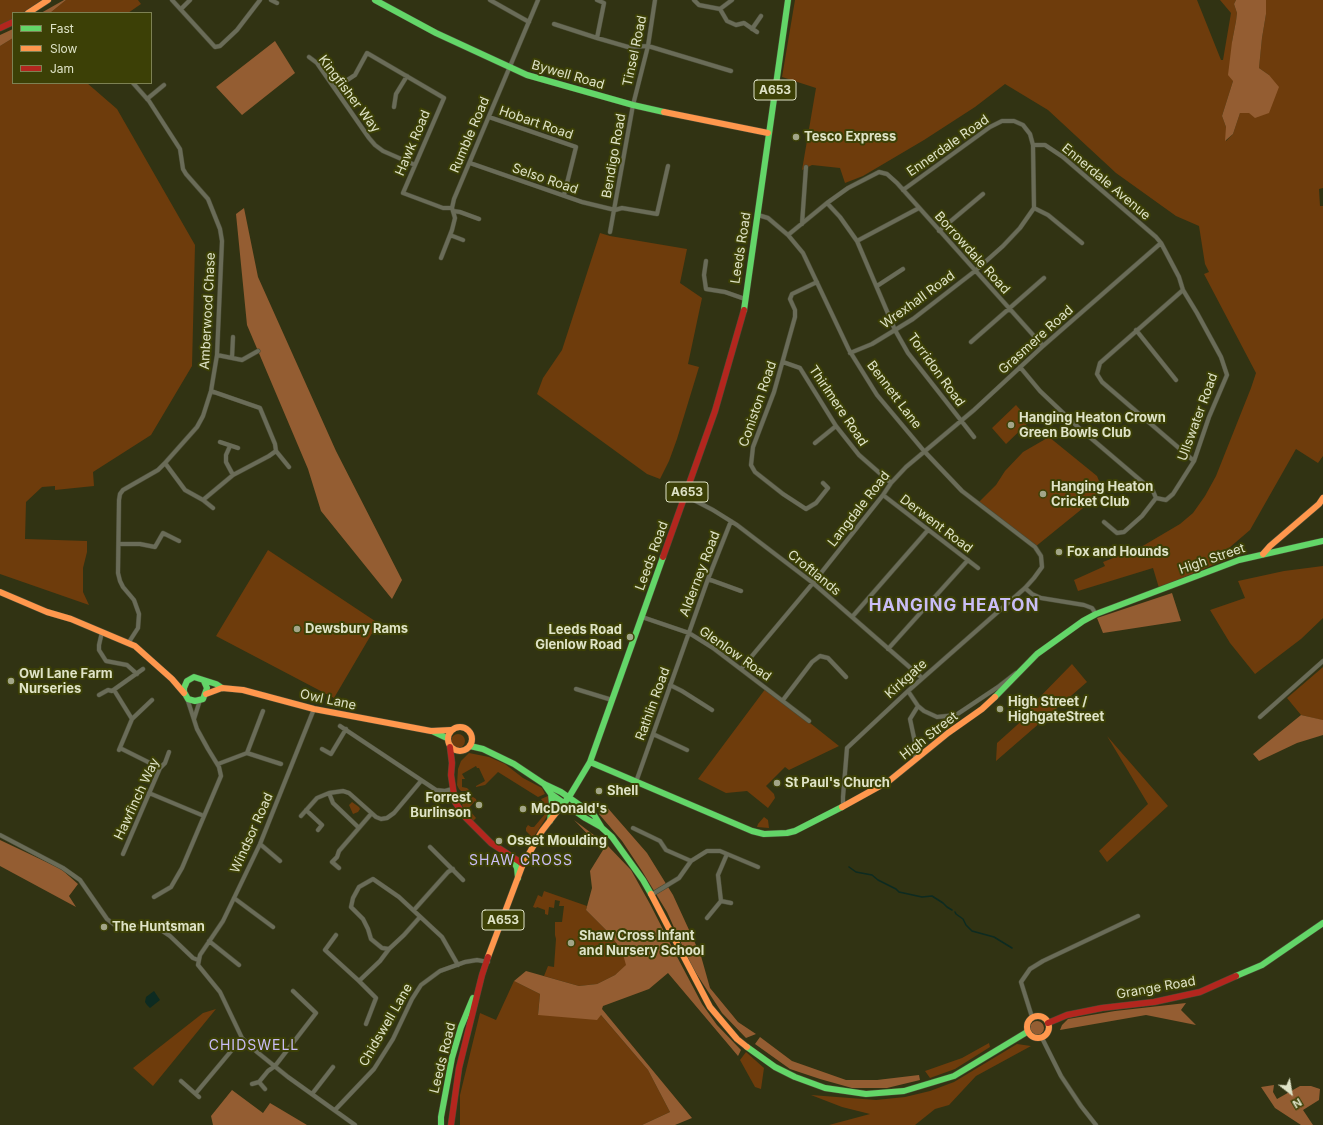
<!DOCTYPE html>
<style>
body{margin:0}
#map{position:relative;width:1323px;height:1125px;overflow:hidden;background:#313313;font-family:Inter,sans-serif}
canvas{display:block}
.legend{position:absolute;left:12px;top:12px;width:140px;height:72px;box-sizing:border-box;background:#3c4006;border:1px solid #7d8153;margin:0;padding:5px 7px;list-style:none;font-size:12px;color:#dfe3c7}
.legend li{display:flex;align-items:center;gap:8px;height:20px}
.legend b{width:20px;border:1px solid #7d8153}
.north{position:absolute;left:1271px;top:1073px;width:40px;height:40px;-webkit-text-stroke:3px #3c4006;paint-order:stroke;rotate:149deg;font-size:11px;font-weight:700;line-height:16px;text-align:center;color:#dfe3c7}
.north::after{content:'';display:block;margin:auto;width:14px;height:18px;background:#dfe3c7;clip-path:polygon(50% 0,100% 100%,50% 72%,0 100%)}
</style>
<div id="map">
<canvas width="1323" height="1125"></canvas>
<ul class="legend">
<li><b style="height:5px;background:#63d668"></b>Fast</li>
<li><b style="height:5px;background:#ff974d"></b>Slow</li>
<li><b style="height:5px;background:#b3261e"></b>Jam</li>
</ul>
<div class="north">N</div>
</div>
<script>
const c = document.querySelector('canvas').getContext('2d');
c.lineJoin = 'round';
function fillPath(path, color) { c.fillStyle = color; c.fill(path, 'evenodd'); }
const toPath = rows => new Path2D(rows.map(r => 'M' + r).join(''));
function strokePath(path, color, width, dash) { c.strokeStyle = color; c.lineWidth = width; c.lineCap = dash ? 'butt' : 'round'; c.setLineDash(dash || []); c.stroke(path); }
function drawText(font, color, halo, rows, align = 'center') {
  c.font = font + ' Inter,sans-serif'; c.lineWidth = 4; c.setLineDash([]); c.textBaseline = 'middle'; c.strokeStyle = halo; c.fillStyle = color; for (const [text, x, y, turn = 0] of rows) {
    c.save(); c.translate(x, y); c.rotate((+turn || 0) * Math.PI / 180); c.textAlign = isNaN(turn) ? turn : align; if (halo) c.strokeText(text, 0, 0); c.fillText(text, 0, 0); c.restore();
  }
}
fillPath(toPath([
 [0,0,48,0,28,13,13,13,13,22,0,28],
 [66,0,138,0,141,4,128,13,50,13],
 [795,0,1197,0,1221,60,1223,60,1231,13,1220,0,1236,0,1234,4,1237,13,1236,21,1232,42,1233,81,1222,116,1226,127,1226,141,1233,134,1240,113,1249,113,1269,75,1259,68,1262,38,1266,14,1266,0,1323,0,1323,188,1319,189,1320,206,1323,206,1323,456,1318,463,1296,449,1250,530,1229,548,1232,557,1159,588,1153,568,1078,591,1074,580,1105,566,1103,562,1141,547,1180,524,1193,513,1205,496,1216,476,1251,388,1256,373,1204,274,1209,272,1205,264,1199,226,1176,216,1116,173,1048,110,1005,84,975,107,924,140,863,176,845,183,840,168,812,165,802,170,816,88,782,77],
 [13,38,13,83,87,83,117,109,195,245,192,366,151,435,93,472,94,486,55,490,55,486,42,487,26,502,25,539,87,541,87,552,83,568,83,592,89,605,0,574,0,46],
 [600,233,610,236,687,249,680,283,702,298,688,364,699,367,677,439,669,461,660,479,647,474,537,394,543,378,562,350],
 [1016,405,1030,421,1006,444,992,428],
 [1049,437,1097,476,1102,488,1093,500,1035,547,978,503,996,485,1005,471,1023,452],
 [268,550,378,623,334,698,216,636],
 [1323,566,1323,618,1301,639,1255,674,1230,643,1210,610,1245,598,1238,581,1284,571],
 [1072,664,1087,682,996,761,997,743,1026,717,1033,704],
 [1323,667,1323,720,1322,720,1301,715,1287,698],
 [766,688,839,746,789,770,785,767,766,786,774,794,775,798,768,808,747,791,726,793,698,779],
 '451 741a7 7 0 1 1 14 0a7 7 0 1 1-14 0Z',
 [1107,736,1168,806,1107,862,1099,851,1148,804],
 [469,753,489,757,505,764,523,778,542,788,545,794,538,797,498,772,485,785,476,787,476,786,485,781,479,768,477,768,476,766,462,774,465,779,462,779,462,787,467,788,469,790,468,791,461,791,459,789,457,785,458,769,461,761],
 [548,796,549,798,549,813,533,838,526,831,526,828,528,825,531,827,534,827,545,814,545,805,541,799],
 [473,797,476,799,477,803,475,801,469,808,471,812,476,818,473,821,464,809,462,805,464,801],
 [352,802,359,807,360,809,358,812,353,814,349,805],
 [764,817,768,820,769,828,757,827,758,824],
 [544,891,587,906,586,910,609,933,622,951,627,965,615,975,597,984,579,986,544,976,548,966,554,967,556,939,555,935,555,922,562,922,564,906,559,906,560,901,555,900,554,908,549,907,548,915,545,914,545,910,537,907,536,908,533,907,538,895,542,897],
 [514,981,540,994,538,1014,600,1014,648,1070,670,1112,642,1125,460,1125,460,1095,480,1013,496,1020],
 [216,1009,153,1086,133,1068,203,1013],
 [989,1043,990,1047,955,1069,930,1078,925,1071,962,1058],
 [1017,1044,1031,1046,976,1076,949,1105,935,1109,915,1125,829,1125,870,1114,842,1107,811,1095,876,1100,905,1097,930,1091,954,1082],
 [746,1052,764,1068,761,1089,755,1087,740,1060]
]), '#6e3c0c');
fillPath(toPath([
 [64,0,66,0,50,13,41,13],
 [1236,0,1266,0,1266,14,1262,38,1259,68,1269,75,1279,87,1269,113,1255,118,1249,113,1240,113,1233,134,1225,141,1226,127,1222,116,1233,81,1228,75,1232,42,1236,21,1237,13,1234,4],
 [13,29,13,38,0,46,0,35],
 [275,41,295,73,242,115,216,87],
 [244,208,258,277,336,451,402,580,392,599,321,511,308,469,247,325,236,214],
 [1172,593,1181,621,1103,633,1097,618],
 [1301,715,1323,720,1323,735,1297,743,1259,761,1253,754],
 [606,806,647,853,673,895,701,956,710,988,738,1022,756,1034,746,1038,722,1013,692,967,667,912,642,871,622,841,599,814],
 [574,820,607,845,631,870,650,904,674,951,702,1004,717,1025,741,1050,738,1056,668,973,649,989,603,1006,602,1009,692,1118,675,1125,642,1125,670,1112,648,1070,601,1015,597,1020,538,1015,540,994,514,981,526,971,579,986,597,984,615,975,626,965,622,951,609,933,586,910,592,888,590,871,603,850],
 [0,840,61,869,78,884,69,896,76,907,0,866],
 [1186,1003,1181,1010,1196,1025,1146,1015,1060,1030,1062,1025,1068,1019,1115,1011],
 '1030 1028a7 7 0 1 1 14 0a7 7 0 1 1-14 0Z',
 [760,1037,792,1061,846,1080,877,1080,919,1075,920,1080,887,1088,852,1088,820,1079,790,1069,755,1044],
 [1274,1085,1273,1092,1277,1099,1300,1086,1311,1086,1320,1089,1319,1100,1303,1110,1313,1125,1319,1125,1301,1125,1275,1108,1261,1087],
 [232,1090,263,1113,270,1103,307,1125,213,1125,211,1116]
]), '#945d32');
fillPath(toPath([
 [154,991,160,1000,150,1008,147,1005,145,1002,146,997]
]), '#0d2b21');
strokePath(toPath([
 [849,867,856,872,872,875,878,880,896,889,899,892,922,897,932,896,943,903,947,907,952,910],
 [955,912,956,914,963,919,966,925,972,931,994,937,1012,948]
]), '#0d2b21', 1.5);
const street = toPath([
 [172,0,215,47,220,46,237,30,260,0],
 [271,0,277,3],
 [490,0,529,22],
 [694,0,699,5,720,9,727,21,736,25,744,23,757,32],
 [181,9,190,0],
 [720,9,732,0],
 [554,24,597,38,628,47,648,46,731,71],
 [752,29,761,16],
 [597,38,604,3,597,0],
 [309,57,317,63,369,138,375,145,383,151,415,165],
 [335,88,355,75,367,53,444,98,403,193,443,208,452,208],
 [147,99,164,85],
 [394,107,396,94,407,76],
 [489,117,576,147,564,195],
 [1033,145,1045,145,1063,157,1156,237,1161,243,1179,277,1183,290,1197,313,1221,357,1227,375,1209,417,1194,461,1173,494,1166,500,1156,498],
 [470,163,582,202,615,210],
 [827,203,840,217,857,241,895,330,908,353,974,437],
 [1034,208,1048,215,1082,243],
 [615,210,622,208,657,214,668,166],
 [453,211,460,212,479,219],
 [758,215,768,218,788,235,803,253,849,350,877,395,924,451,962,491,1035,547,1041,556,1042,567,1034,578,1025,588,908,691,847,748,843,797,843,807],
 [802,224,806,167],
 [939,231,983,194],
 [610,232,633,105,648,46,655,0],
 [450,235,463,240],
 [788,235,827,203,848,188,879,172,887,174,897,183,1043,346],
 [857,241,919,208],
 [441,258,452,230,455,218,452,208,454,199,538,0],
 [706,261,704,275,706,289,725,292,745,299],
 [817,282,792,294,790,299,795,310,795,317,774,392,753,447,751,465,755,472,783,494,806,509,816,503,828,488,823,483],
 [877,286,903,269],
 [1183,290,1100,363,1097,374,1102,382,1194,461],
 [1136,330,1176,380],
 [971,342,1044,278],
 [850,353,872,344,913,319,975,271,1003,246,1020,228,1034,208,1033,145,1030,134,1023,125,1014,121,1002,121,990,127,903,190],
 [217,355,242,360,258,351],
 [232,358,233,337],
 [783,362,800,368,836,426,859,455,891,483],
 [1020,367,1040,391,1079,428,1153,491,1156,498],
 [220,442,238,448],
 [815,443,836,426],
 [230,446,226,455,226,462,233,475],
 [276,451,289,467],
 [165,463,185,490,203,500,233,475,269,456,276,451,275,444,260,408,211,391],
 [883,495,978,568],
 [686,496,713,510,737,525,813,583,922,678],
 [203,500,213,508],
 [1104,522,1117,533,1124,532,1142,516,1156,498],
 [119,544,140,544,155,547,163,533,179,541],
 [708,579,741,591],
 [1025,588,1032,594,1041,598,1084,605,1092,608,1096,614],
 [642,617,689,633,713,648,809,721],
 [852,617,928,530],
 [102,632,99,645,99,650,106,661,127,665,137,674],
 [129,642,138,628,139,614,134,600,123,587,120,581,118,573,119,500,120,494,123,490,158,470,165,463,197,427,203,416,211,391,217,355,222,241,220,229,208,199,186,174,183,169,180,149,149,101,133,83],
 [888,649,968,560],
 [741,669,813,583,883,495,891,483,906,467,974,410,1043,346,1161,243],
 [670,685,682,691,712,710],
 [576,689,612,700],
 [114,690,132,719,119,750],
 [908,691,918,706,924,711,937,717,956,715,998,687,1016,673],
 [99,695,108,690,112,691,143,669],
 [783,700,812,662,820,656,828,658,846,677],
 [314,709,260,844,223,921,200,955,198,965,220,992,242,1038,257,1052,288,1077,355,1125],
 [1260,717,1323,661],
 [132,719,152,700],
 [194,719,200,700],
 [340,726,436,790,445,791,452,789],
 [653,734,687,750],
 [120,748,160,768],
 [322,749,331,754,346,729],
 [247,753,263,711],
 [915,760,916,747,910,719,918,706],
 [218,764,247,753,281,764],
 [636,782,708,579,731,521],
 [149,793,204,816],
 [329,793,333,803,358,827],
 [306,810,322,825,318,830],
 [301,816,317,798,329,793,343,791,349,793,376,817,381,819,387,818,394,813,421,781],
 [633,828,660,841,666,850,691,861],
 [0,835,63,868,80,880,107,919,116,926,126,929,152,924,170,936,193,958,198,960],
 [260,844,280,861],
 [430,847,463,880],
 [123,854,160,768,165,763,169,752],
 [339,868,332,862,337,857,339,851,371,814],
 [651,895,679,878,691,861,707,851,720,851,758,867],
 [154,897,171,887,182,868,221,776,219,767,208,749,197,729,187,698],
 [234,898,273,927],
 [721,901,731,903],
 [414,910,448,872,453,869],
 [707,918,721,901,718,875,727,854],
 [336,935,325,950,359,981,376,998,366,1024],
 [209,941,239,965],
 [389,949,382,948,371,939,368,929,363,919,351,907,353,898,359,887,373,879,399,897,442,937,458,965],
 [359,981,380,961,389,949,404,935,420,917],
 [1032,1017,1021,982,1030,969,1043,961,1138,916],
 [1042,1038,1061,1076,1081,1106,1096,1125],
 [181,1081,199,1097],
 [252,1084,259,1082],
 [265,1089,259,1082,268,1071,275,1066,316,1013,293,991],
 [196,1093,242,1038],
 [312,1094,333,1067],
 [335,1110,374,1069,393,1039,412,999,421,985,440,971,465,962,477,960,488,962]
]);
const fast = toPath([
 [375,0,436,33,527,75,633,105,664,112],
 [744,310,788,0],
 [204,681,207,688,203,699,195,701,188,699,184,692,184,688,187,681,194,677,216,684,222,688],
 [995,697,1037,654,1083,621,1096,614,1239,560,1323,541],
 [432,731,447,738],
 [470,746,483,749,514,764,544,784,561,792,594,815,602,828,612,837,643,880,651,894],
 [590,762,752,831,764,834,787,833,795,831,842,807],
 [544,784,551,794,585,818,601,827],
 [559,809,569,797,590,762,663,557],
 [550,821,552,804,551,794],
 [512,858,517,868,518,878],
 [1236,976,1262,965,1323,923],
 [747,1047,775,1067,795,1077,825,1088,866,1094,904,1091,954,1076,1027,1032],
 [441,1125,441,1117,452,1058,461,1027,473,998]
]);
const slow = toPath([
 [28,13,48,0],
 [664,112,768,133],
 [1263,554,1270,546,1319,504,1323,498],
 [0,592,47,612,71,619,135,646,172,679,184,693],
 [206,694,222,688,243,690,314,709,431,731,451,730],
 '448 739a12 12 0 1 1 24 0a12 12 0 1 1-24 0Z',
 [842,807,889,781,948,733,982,709,995,697],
 [651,894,710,1007,737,1039,747,1047],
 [488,957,523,864,542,831,559,809],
 '1027 1027a11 11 0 1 1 22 0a11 11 0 1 1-22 0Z'
]);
const jam = toPath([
 [0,28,13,22],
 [663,557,715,411,744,310],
 [450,747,452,763,451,775,455,802,466,818,491,843,523,864],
 [1048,1023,1067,1015,1102,1008,1154,1002,1200,992,1236,976],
 [451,1125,459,1068,482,975,488,957]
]);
strokePath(street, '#494b34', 5);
strokePath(fast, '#494b34', 7);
strokePath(slow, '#494b34', 7);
strokePath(jam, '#494b34', 7);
strokePath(street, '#6a6c58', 4);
strokePath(fast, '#63d668', 6);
strokePath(slow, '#ff974d', 6);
strokePath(jam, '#b3261e', 6);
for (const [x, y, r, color] of [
 [796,137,4,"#a2a588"],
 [1011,425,4,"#a2a588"],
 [1043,494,4,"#a2a588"],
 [1059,552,4,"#a2a588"],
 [297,629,4,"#a2a588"],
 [630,637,4,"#a2a588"],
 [11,681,4,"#a2a588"],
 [1000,709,4,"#a2a588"],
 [777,783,4,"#a2a588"],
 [599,791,4,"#a2a588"],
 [479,805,4,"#a2a588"],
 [523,809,4,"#a2a588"],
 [499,841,4,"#a2a588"],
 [104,927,4,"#a2a588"],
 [571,943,4,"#a2a588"]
]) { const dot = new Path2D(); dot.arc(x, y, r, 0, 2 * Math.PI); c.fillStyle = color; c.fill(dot); strokePath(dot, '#3c4006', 1.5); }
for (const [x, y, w] of [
 [775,90,42],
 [687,492,42],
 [503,920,42]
]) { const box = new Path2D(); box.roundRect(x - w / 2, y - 10, w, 20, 3); c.fillStyle = '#3c4006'; c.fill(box); strokePath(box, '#dfe3c7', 1); }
drawText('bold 12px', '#dfe3c7', null, [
 ["A653",775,90],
 ["A653",687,492],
 ["A653",503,920]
]);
drawText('13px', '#dfe3c7', '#3c4006', [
 ["Tinsel Road",635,51,-78],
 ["Bywell Road",568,75,16],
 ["Kingfisher Way",349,94,53],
 ["Hobart Road",536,123,19],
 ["Rumble Road",470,135,-67],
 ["Hawk Road",413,143,-67],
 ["Ennerdale Road",948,146,-35],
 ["Bendigo Road",614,156,-80],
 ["Selso Road",545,179,19],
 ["Ennerdale Avenue",1106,182,40],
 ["Leeds Road",741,248,-81],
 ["Borrowdale Road",972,253,48],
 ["Wrexhall Road",918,300,-36],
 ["Amberwood Chase",208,311,-87],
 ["Grasmere Road",1036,340,-42],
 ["Torridon Road",936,370,54],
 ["Bennett Lane",894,395,53],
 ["Coniston Road",758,404,-71],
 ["Thirlmere Road",838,406,56],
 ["Ullswater Road",1198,417,-70],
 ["Langdale Road",859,509,-52],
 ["Derwent Road",936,524,37],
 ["Leeds Road",652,556,-70],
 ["High Street",1212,559,-19],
 ["Croftlands",814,573,39],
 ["Alderney Road",700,574,-69],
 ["Glenlow Road",735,654,35],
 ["Kirkgate",906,679,-42],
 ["Owl Lane",328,700,12],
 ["Rathlin Road",653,704,-70],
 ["High Street",929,736,-38],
 ["Hawfinch Way",137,799,-65],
 ["Windsor Road",252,833,-66],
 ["Grange Road",1156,988,-10],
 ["Chidswell Lane",386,1025,-60],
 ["Leeds Road",443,1058,-76]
]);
drawText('bold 13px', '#dfe3c7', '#3c4006', [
 ["Tesco Express",804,137],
 ["Hanging Heaton Crown",1019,418],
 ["Green Bowls Club",1019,433],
 ["Hanging Heaton",1051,487],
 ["Cricket Club",1051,502],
 ["Fox and Hounds",1067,552],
 ["Dewsbury Rams",305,629],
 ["Leeds Road",622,630,"right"],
 ["Glenlow Road",622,645,"right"],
 ["Owl Lane Farm",19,674],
 ["Nurseries",19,689],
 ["High Street /",1008,702],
 ["HighgateStreet",1008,717],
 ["St Paul's Church",785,783],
 ["Shell",607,791],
 ["Forrest",471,798,"right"],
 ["Burlinson",471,813,"right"],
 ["McDonald's",531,809],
 ["Osset Moulding",507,841],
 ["The Huntsman",112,927],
 ["Shaw Cross Infant",579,936],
 ["and Nursery School",579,951]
], 'left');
c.letterSpacing = '1px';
drawText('14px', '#c9bdf6', '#3c4006', [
 ["SHAW CROSS",521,861],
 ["CHIDSWELL",254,1046]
]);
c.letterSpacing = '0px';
c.letterSpacing = '1px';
drawText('bold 17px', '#c9bdf6', '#3c4006', [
 ["HANGING HEATON",954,606]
]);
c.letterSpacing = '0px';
</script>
